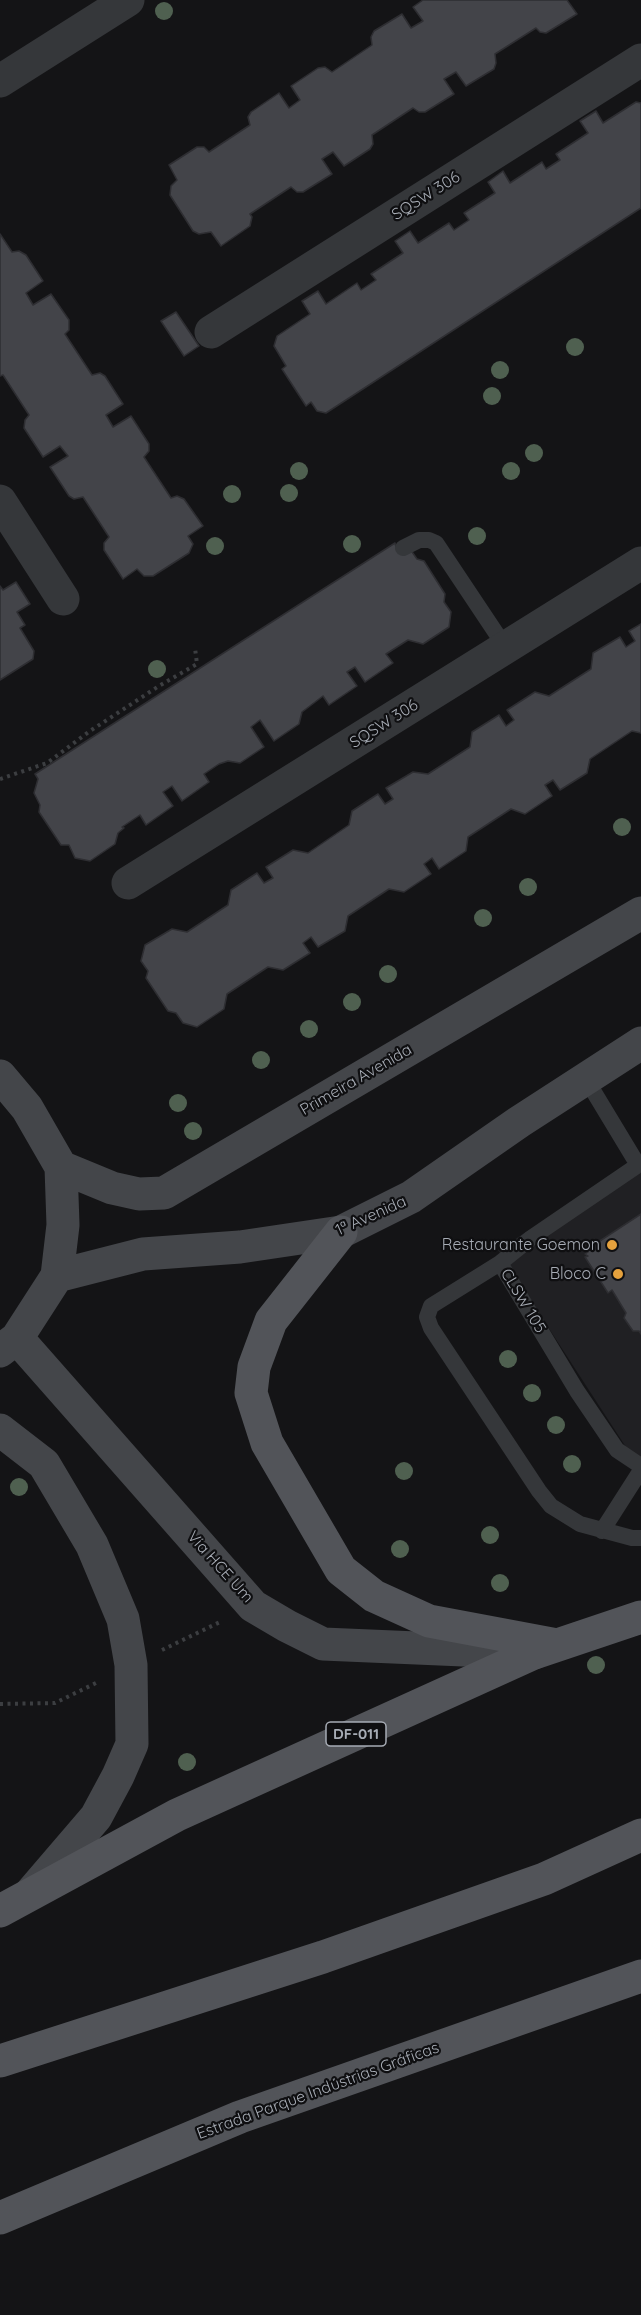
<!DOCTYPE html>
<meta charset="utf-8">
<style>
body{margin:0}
canvas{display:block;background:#141416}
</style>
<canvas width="641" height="2315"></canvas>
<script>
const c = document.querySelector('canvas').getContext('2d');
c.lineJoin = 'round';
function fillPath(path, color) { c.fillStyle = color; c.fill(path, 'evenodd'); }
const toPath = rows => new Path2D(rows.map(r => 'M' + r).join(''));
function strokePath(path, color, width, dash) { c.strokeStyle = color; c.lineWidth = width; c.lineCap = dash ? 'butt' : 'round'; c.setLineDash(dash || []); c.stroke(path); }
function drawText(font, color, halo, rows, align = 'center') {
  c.font = font + ' Quicksand,sans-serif'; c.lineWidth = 4.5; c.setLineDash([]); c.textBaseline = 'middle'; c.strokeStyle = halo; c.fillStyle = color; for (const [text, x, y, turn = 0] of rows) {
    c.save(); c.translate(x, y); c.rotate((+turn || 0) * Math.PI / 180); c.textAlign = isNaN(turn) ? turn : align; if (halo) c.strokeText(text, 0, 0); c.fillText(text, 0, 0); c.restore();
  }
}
fillPath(toPath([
 [641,1159,641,1457,635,1461,498,1250]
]), '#202023');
const building = toPath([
 [423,0,567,0,577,14,546,33,540,32,536,28,495,54,496,63,494,69,466,86,456,72,444,79,454,94,425,112,419,112,413,108,372,135,373,144,370,149,344,166,333,152,322,159,332,174,303,192,297,192,291,187,250,214,252,217,250,226,221,246,211,232,199,234,193,231,170,195,171,186,177,180,169,165,197,147,204,147,209,152,250,125,248,117,251,112,279,93,289,108,300,100,291,86,318,68,325,67,332,72,372,45,371,37,374,31,402,14,411,28,423,21,413,7,423,0],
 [636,102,641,103,641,208,326,413,317,411,311,402,306,406,282,369,286,366,274,346,277,336,310,314,302,301,318,291,326,304,357,283,361,290,376,280,371,274,403,253,395,241,410,231,418,243,449,223,454,230,469,220,464,213,495,193,488,182,503,171,510,183,542,162,546,169,560,160,556,154,588,133,580,121,596,111,603,123,636,102],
 [0,234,12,252,19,251,26,255,43,281,26,293,33,305,51,294,69,320,69,330,65,334,92,375,100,373,105,376,123,404,106,415,113,427,131,416,149,444,149,451,144,457,171,498,177,496,184,499,203,526,188,536,193,544,189,553,153,576,144,576,137,569,123,579,104,550,104,543,109,537,83,497,74,499,69,496,50,467,68,456,60,446,43,457,24,428,25,420,29,415,3,375,0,376,0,234],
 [176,312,199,346,184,356,161,321,176,312],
 [395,543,396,547,410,549,417,559,424,561,445,594,444,602,451,612,449,627,423,644,408,640,386,654,393,663,365,682,355,667,347,672,357,686,329,705,323,696,302,712,299,724,274,741,260,720,251,727,264,747,240,763,228,761,219,764,204,774,209,782,182,801,172,786,163,792,173,806,146,825,140,815,122,827,124,828,118,833,115,844,90,861,75,858,69,845,61,845,39,812,40,805,34,793,38,779,35,774,395,543],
 [16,582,30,604,17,612,25,625,20,628,34,651,33,659,0,680,0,586,3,590,16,582],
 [641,624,641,733,632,731,590,759,587,773,560,790,553,780,545,785,552,796,525,814,511,809,468,837,466,851,439,869,432,858,424,864,431,874,404,892,389,889,348,916,345,931,318,947,311,937,303,943,310,953,283,970,268,967,227,994,224,1009,197,1027,183,1023,176,1013,168,1011,146,978,148,971,141,961,145,945,172,929,187,932,228,905,231,890,257,873,264,883,273,878,266,867,293,850,308,853,349,825,352,811,378,794,385,804,393,799,386,788,413,772,428,774,470,747,472,732,499,715,506,726,514,720,507,710,535,692,549,696,591,669,593,653,620,637,626,647,635,641,629,631,641,624],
 [641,1214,641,1334,639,1331,633,1331,624,1318,626,1313,612,1290,608,1293,585,1257,588,1256,585,1254,588,1252,586,1250,641,1214]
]);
fillPath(building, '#434449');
strokePath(building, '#2e2e32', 1.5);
strokePath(toPath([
 [0,779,47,763,90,731,159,686,197,664,195,648],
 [162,1650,220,1622],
 [0,1704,55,1703,96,1683]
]), '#3c3e41', 4, [3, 4.5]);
strokePath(toPath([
 [403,548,419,540,429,540,436,543,506,648],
 [586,1079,638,1165],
 [641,1163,531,1238,500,1263,431,1306,427,1317,431,1328,539,1491,551,1506,580,1524,632,1538,641,1538],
 [500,1263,577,1391,617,1450,641,1466],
 [602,1531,641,1470]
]), '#35373a', 16);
strokePath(toPath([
 [0,81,128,0],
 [211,332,641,60],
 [0,501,63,599],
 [128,883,641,563]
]), '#35373a', 33);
strokePath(toPath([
 [0,1076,27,1108,61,1167,63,1225,57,1276,17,1338,0,1351],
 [61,1167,112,1188,139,1194,164,1193,641,913],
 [57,1276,143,1254,240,1247,341,1232,411,1197,519,1122,641,1043],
 [17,1338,253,1606,287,1626,323,1644,534,1653],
 [0,1430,44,1464,92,1545,123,1619,131,1665,132,1744,118,1776,96,1817,30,1894]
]), '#44464a', 33);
strokePath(toPath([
 [341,1232,271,1321,254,1367,251,1393,267,1443,341,1570,374,1596,429,1621,557,1645],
 [0,1911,177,1815,534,1653,641,1617],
 [0,2061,323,1957,544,1879,641,1835],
 [0,2218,240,2117,641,1976]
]), '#525459', 33);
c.fillStyle = '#4f6050';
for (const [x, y] of [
 [164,11],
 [575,347],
 [500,370],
 [492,396],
 [534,453],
 [299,471],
 [511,471],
 [289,493],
 [232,494],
 [477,536],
 [352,544],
 [215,546],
 [157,669],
 [622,827],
 [528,887],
 [483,918],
 [388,974],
 [352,1002],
 [309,1029],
 [261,1060],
 [178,1103],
 [193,1131],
 [508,1359],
 [532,1393],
 [556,1425],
 [572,1464],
 [404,1471],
 [19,1487],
 [490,1535],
 [400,1549],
 [500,1583],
 [596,1665],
 [187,1762]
]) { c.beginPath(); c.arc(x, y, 9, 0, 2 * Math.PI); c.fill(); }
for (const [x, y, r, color] of [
 [612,1245,6,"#e5a13d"],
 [618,1274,6,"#e5a13d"]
]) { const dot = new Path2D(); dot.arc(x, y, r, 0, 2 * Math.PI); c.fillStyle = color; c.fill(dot); strokePath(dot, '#0f0f11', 2); }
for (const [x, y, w] of [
 [356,1734,60]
]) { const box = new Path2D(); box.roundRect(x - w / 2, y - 12, w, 24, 4.5); c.fillStyle = '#0f0f11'; c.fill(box); strokePath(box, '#a7acb5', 1.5); }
drawText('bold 15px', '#a7acb5', null, [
 ["DF-011",356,1734]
]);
drawText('16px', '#a7acb5', '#0f0f11', [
 ["SQSW 306",426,196,-32],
 ["SQSW 306",384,724,-32],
 ["Primeira Avenida",356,1080,-30],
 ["1ª Avenida",371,1216,-24],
 ["CLSW 105",523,1301,59],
 ["Via HCE Um",220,1567,48],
 ["Estrada Parque Indústrias Gráficas",318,2091,-20]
]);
drawText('16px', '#a7acb5', '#0f0f11', [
 ["Restaurante Goemon",600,1245],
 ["Bloco C",606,1274]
], 'right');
</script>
